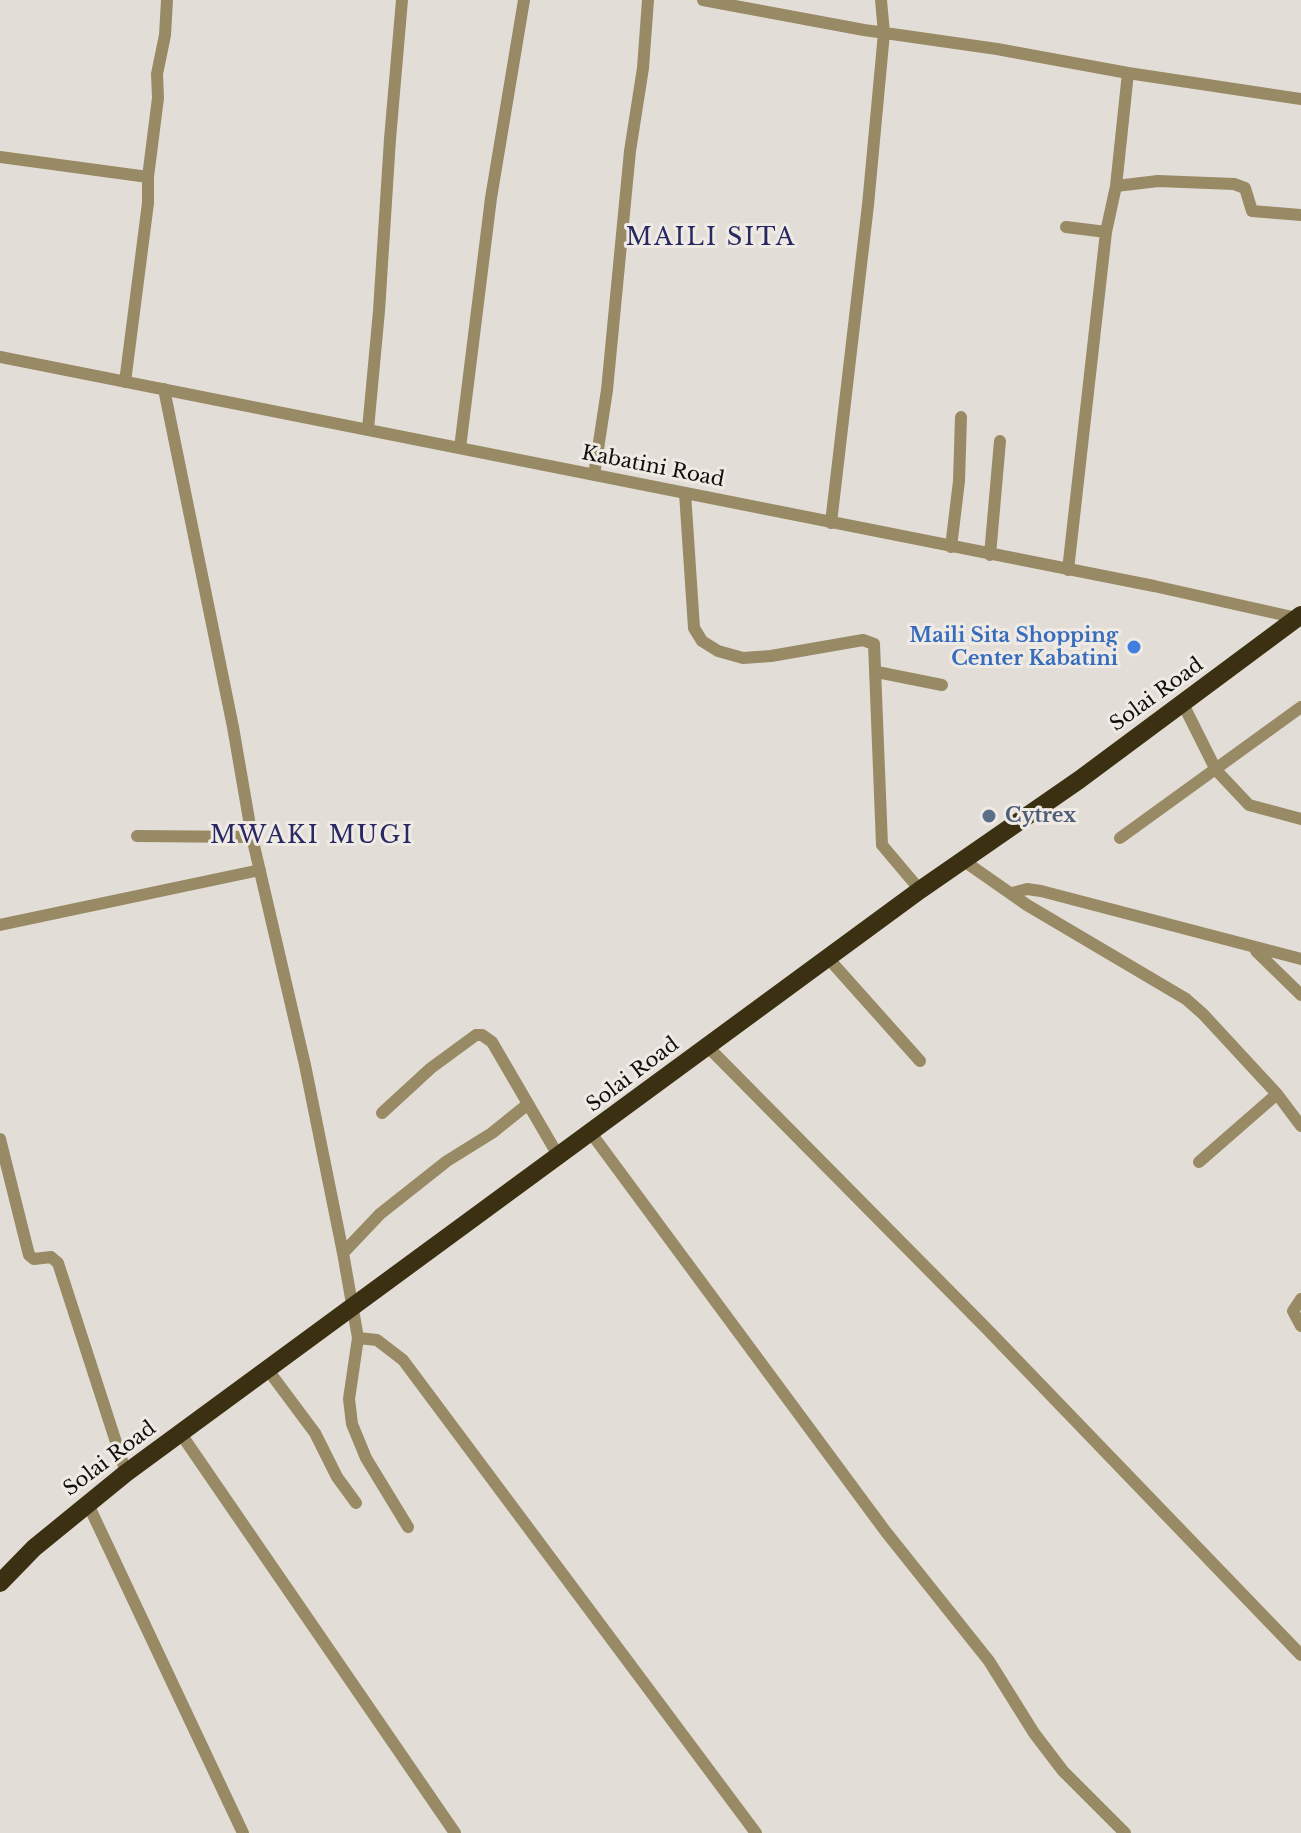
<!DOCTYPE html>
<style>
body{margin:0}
canvas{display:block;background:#e3ddd7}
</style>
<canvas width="1301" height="1833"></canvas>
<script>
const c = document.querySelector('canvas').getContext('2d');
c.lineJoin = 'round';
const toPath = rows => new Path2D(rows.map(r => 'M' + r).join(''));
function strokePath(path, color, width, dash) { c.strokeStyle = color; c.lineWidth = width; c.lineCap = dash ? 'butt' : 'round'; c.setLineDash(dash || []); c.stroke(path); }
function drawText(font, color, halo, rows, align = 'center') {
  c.font = font + ' "Libre Baskerville",serif'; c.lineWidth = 6; c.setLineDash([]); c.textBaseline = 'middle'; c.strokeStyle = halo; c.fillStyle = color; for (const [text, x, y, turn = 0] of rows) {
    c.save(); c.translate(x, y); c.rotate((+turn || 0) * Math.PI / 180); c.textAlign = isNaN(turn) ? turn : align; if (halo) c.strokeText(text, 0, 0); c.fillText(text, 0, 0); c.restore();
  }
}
strokePath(toPath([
 [703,0,864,30,997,49,1128,73,1301,99],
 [0,157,148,177],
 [1116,186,1158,181,1234,184,1245,188,1252,211,1301,215],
 [1066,227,1106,232],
 [0,357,1154,586,1297,618],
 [125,382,148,203,148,177,158,98,157,74,165,35,167,0],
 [164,389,233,727,252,837,305,1065,343,1253,358,1338,349,1399,352,1424,366,1458,408,1527],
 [368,429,379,311,390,139,402,0],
 [460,448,491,198,524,0],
 [594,475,607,390,630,151,643,68,648,0],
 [685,493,694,628,702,641,718,651,743,658,771,656,863,640,874,644,882,845,920,890],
 [831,523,868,205,884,33,881,0],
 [951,547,959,481,961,417],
 [990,555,1000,441],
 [1068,570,1106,232,1116,186,1128,73],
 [877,672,942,685],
 [1183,704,1216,770,1249,805,1301,819],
 [137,836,252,837],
 [1120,838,1301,707],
 [964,861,1027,905,1186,999,1203,1014,1277,1094,1301,1126],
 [1012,893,1027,889,1041,891,1301,959],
 [0,925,260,870],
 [1256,951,1301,995],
 [828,958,920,1061],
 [708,1047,986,1328,1301,1655],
 [382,1113,431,1068,476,1035,482,1035,492,1042,559,1157],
 [591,1133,886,1532,989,1661,1034,1733,1063,1771,1125,1833],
 [0,1139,29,1255,34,1259,51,1257,58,1263,126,1473],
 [1199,1162,1277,1094],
 [343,1253,380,1214,447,1161,492,1133,528,1104],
 [1301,1299,1293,1311,1301,1326],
 [358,1338,377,1340,403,1360,756,1833],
 [268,1370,315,1433,337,1477,356,1503],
 [181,1434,455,1833],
 [87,1502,243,1833]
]), '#988a64', 12);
strokePath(toPath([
 [0,1583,34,1548,126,1473,920,890,1079,780,1301,615]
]), '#3b3011', 18);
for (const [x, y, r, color] of [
 [1134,647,8,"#3f7fe0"],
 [989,816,8,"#5c6f8a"]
]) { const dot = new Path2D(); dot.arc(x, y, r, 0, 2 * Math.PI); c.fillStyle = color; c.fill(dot); strokePath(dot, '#f0eae5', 3); }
drawText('20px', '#110f0d', '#f0eae5', [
 ["Kabatini Road",653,467,11],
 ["Solai Road",1157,695,-36],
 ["Solai Road",633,1075,-37],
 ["Solai Road",110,1459,-37]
]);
drawText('bold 20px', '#366cbe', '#f0eae5', [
 ["Maili Sita Shopping",1118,636],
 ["Center Kabatini",1118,659]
], 'right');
drawText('bold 20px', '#4e5e75', '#f0eae5', [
 ["Cytrex",1005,816]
], 'left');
c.letterSpacing = '2px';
drawText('24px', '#282963', '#f0eae5', [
 ["MAILI SITA",711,238],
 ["MWAKI MUGI",312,836]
]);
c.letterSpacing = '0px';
</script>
